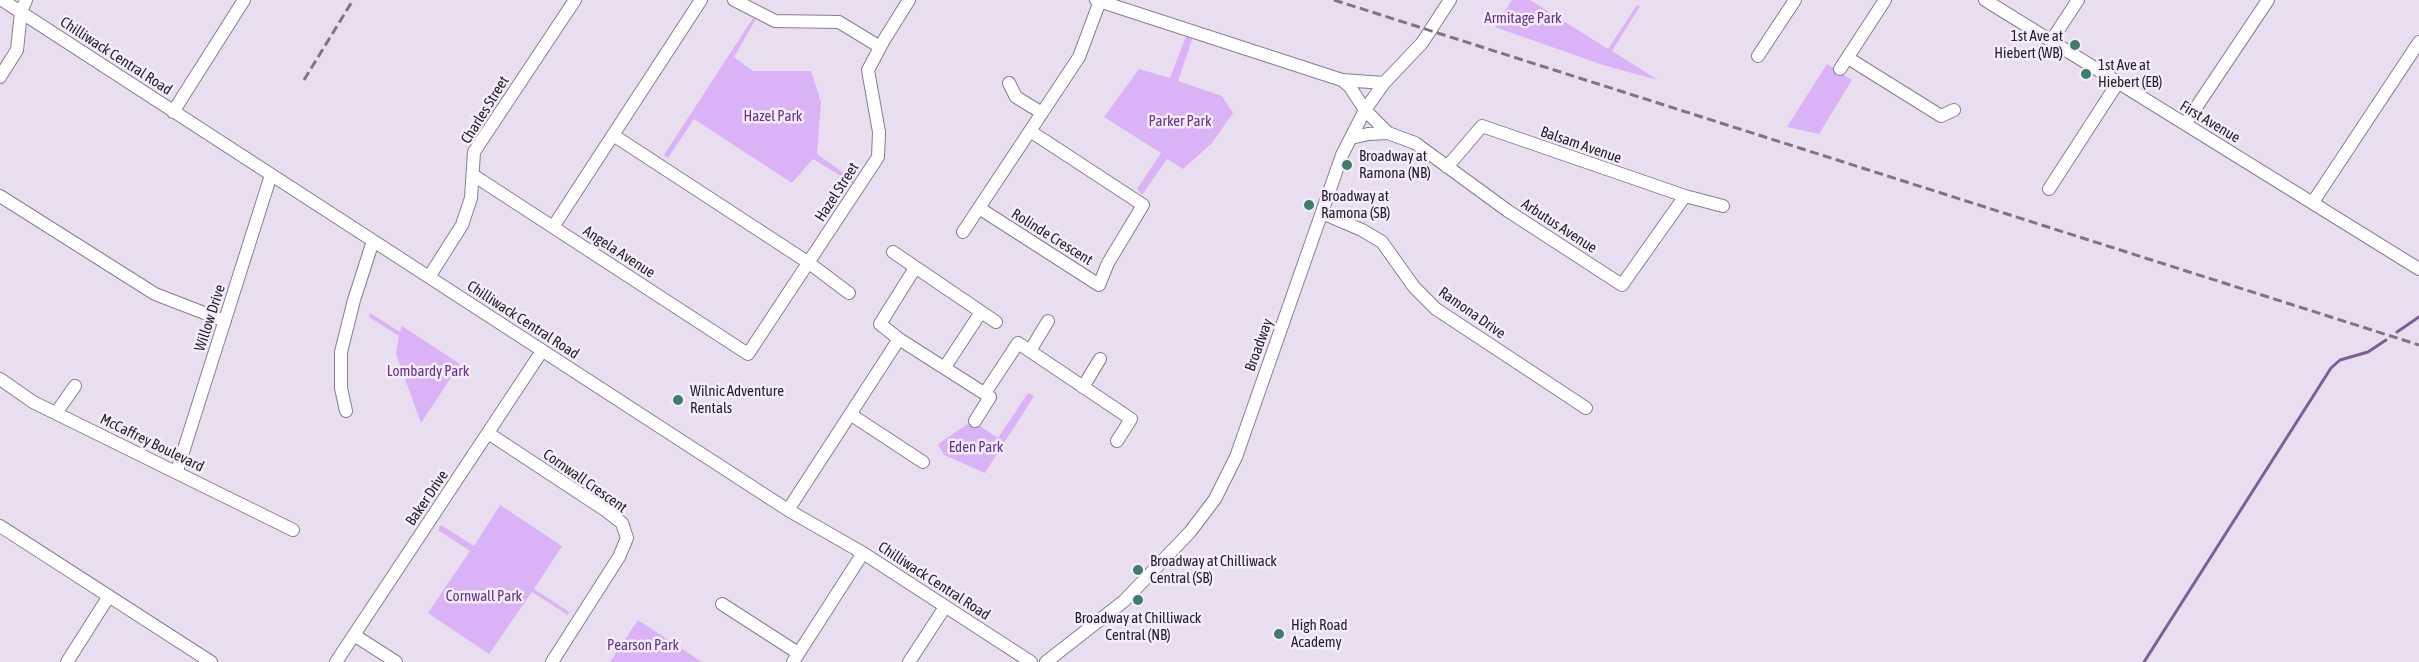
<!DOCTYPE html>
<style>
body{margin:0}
canvas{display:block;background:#e8deef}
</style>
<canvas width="2419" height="662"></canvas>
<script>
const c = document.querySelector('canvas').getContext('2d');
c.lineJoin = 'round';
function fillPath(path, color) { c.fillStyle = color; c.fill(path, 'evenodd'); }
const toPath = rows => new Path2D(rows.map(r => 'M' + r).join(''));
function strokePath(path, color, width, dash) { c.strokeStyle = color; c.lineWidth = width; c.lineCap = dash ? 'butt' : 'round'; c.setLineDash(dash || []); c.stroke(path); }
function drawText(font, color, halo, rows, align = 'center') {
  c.font = font + ' "Asap Condensed",sans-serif'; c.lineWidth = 5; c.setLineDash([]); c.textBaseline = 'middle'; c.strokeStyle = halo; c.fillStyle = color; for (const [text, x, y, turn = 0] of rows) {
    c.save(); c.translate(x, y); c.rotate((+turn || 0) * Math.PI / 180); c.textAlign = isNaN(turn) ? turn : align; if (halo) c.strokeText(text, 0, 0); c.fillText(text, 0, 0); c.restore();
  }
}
fillPath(toPath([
 [1512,0,1530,0,1608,49,1637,5,1640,6,1612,51,1658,80,1603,65,1495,27],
 [753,18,756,19,734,57,753,71,811,71,821,102,817,154,854,180,852,183,813,159,792,183,694,119,668,158,664,155],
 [1186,36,1193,37,1178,81,1222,96,1233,113,1212,143,1183,169,1167,159,1142,195,1137,189,1161,153,1104,117,1139,69,1170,78],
 [1827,64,1852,80,1819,134,1787,127],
 [370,313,400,332,402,326,460,364,421,423,396,354,399,336,369,317],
 [1028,393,1034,396,985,473,944,455,938,444,972,421,998,438],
 [500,505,562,546,534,589,569,612,568,615,532,592,489,654,428,613,470,551,438,530,441,525,474,546],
 [638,620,702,662,610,662]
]), '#dab3f7');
strokePath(toPath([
 [2397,332,2419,317],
 [2144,662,2331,368,2340,360,2368,352,2386,340]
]), '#7d5f93', 3);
const minor = toPath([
 [2,0,788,510,863,553,1031,662],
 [734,0,775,21,839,22,880,47],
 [1096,0,1342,80,1384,83],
 [1985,0,2419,269],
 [2051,41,2078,0],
 [1758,56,1795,0],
 [1848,58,1941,116,1954,110],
 [1840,69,1885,0],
 [0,77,17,50,21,12,26,0],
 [1342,80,1350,87,1365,110,1388,133,1415,143,1508,211,1622,285,1685,196],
 [1009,83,1016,97,1042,113],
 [173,112,244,0],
 [2185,124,2268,0],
 [613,135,809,263,849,293],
 [1351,138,1368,134,1388,133],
 [1447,167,1482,126,1685,196,1723,206],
 [473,175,748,354,878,157,879,132,868,70,884,40,909,0],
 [2049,189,2117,84],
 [0,196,155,294,225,321],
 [2313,202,2419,42],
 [979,208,1099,285,1108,263,1143,205,1030,131],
 [1322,213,1362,230,1382,242,1414,287,1436,309,1586,408],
 [553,227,701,0],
 [963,232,1079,57,1100,1],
 [893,252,996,322],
 [915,268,880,324,899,339,990,397,975,421],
 [429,277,462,225,471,198,474,152,575,0],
 [1030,351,1048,321],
 [945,367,981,312],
 [0,379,33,402,293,530],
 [1083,387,1100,359],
 [985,393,1018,343,1131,419,1117,441],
 [346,411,341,388,341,352,354,300,373,241],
 [56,413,75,386],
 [850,414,923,462],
 [488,433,605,510,622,523,627,538,619,557,552,662],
 [177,471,271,175],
 [788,510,899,339],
 [0,526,211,662],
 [722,604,798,653],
 [354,635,396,662],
 [67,662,109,596],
 [336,662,542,351],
 [793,662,863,553],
 [909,662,945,607],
 [1046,662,1124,601,1190,532,1215,499,1236,457,1342,155,1365,110,1384,83,1422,43,1450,0]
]);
strokePath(minor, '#877e8e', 14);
strokePath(minor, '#fff', 12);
strokePath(toPath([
 [1334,0,2419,345],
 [304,80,353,0]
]), '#7c7681', 3, [9, 4.5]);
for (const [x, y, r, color] of [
 [2075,45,6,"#3f7d69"],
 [2086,74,6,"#3f7d69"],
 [1347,165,6,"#3f7d69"],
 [1309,205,6,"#3f7d69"],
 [678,400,6,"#3f7d69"],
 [1138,570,6,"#3f7d69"],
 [1138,600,6,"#3f7d69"],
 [1279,634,6,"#3f7d69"]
]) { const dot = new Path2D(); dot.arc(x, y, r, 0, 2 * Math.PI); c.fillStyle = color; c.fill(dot); strokePath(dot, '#f5ecfd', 2); }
drawText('15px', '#673289', '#f5ecfd', [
 ["Armitage Park",1523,18],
 ["Hazel Park",773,116],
 ["Parker Park",1180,121],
 ["Lombardy Park",428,371],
 ["Eden Park",976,447],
 ["Cornwall Park",484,596],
 ["Pearson Park",643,645]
]);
drawText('15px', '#221f25', '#f5ecfd', [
 ["1st Ave at",2063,36,"right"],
 ["Hiebert (WB)",2063,53,"right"],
 ["1st Ave at",2098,65],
 ["Hiebert (EB)",2098,82],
 ["Broadway at",1359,156],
 ["Ramona (NB)",1359,173],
 ["Broadway at",1321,196],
 ["Ramona (SB)",1321,213],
 ["Wilnic Adventure",690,391],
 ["Rentals",690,408],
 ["Broadway at Chilliwack",1150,561],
 ["Central (SB)",1150,578],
 ["Broadway at Chilliwack",1138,618,"center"],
 ["Central (NB)",1138,635,"center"],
 ["High Road",1291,625],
 ["Academy",1291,642]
], 'left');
drawText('15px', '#221f25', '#f5ecfd', [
 ["Chilliwack Central Road",116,56,33],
 ["Charles Street",485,110,-58],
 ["First Avenue",2210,122,31],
 ["Balsam Avenue",1581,145,19],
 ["Hazel Street",837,192,-57],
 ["Arbutus Avenue",1559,226,33],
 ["Rolinde Crescent",1052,237,32],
 ["Angela Avenue",619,252,33],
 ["Ramona Drive",1472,313,35],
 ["Willow Drive",210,318,-72],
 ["Chilliwack Central Road",523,320,33],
 ["Broadway",1259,345,-70],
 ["McCaffrey Boulevard",152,443,26],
 ["Cornwall Crescent",585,481,35],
 ["Baker Drive",427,498,-56],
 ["Chilliwack Central Road",934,581,33]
]);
</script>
